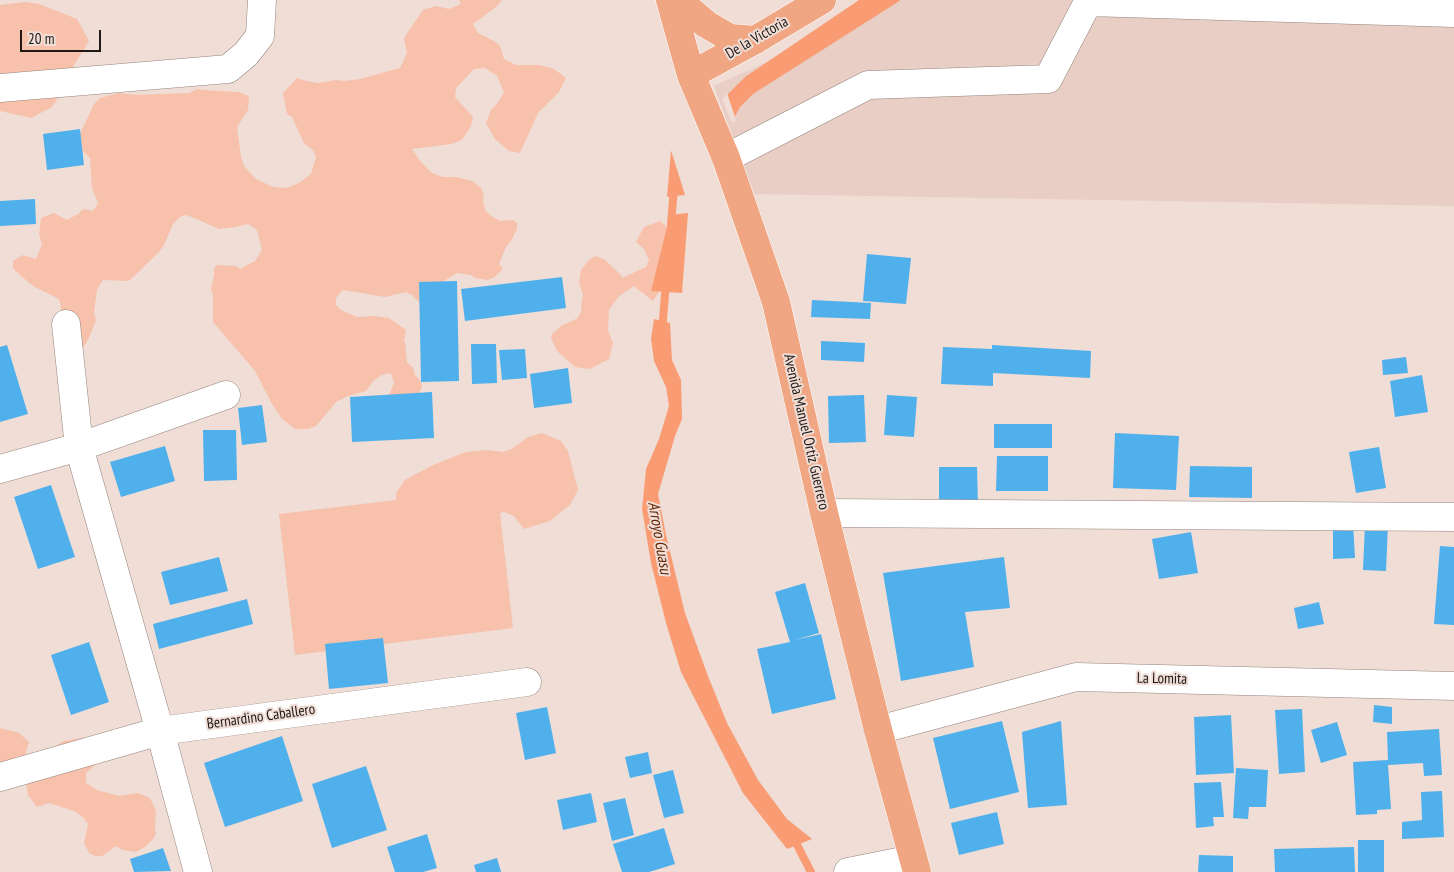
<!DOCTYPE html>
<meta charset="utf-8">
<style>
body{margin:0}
#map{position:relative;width:1454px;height:872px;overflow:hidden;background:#efddd6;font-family:"PT Sans Narrow",sans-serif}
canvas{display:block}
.scale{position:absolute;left:20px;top:30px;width:81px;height:22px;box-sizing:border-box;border:2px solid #1f1916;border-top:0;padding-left:6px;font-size:15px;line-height:18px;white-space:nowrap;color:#1f1916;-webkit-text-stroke:4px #efddd6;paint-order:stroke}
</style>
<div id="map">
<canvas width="1454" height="872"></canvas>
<div class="scale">20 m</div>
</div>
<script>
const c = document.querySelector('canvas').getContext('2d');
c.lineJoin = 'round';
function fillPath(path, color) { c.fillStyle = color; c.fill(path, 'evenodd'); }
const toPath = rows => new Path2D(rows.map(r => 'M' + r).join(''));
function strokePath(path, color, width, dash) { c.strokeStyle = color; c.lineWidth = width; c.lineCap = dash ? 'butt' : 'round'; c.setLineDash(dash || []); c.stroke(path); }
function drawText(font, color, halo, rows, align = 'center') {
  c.font = font + ' "PT Sans Narrow",sans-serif'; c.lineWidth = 4; c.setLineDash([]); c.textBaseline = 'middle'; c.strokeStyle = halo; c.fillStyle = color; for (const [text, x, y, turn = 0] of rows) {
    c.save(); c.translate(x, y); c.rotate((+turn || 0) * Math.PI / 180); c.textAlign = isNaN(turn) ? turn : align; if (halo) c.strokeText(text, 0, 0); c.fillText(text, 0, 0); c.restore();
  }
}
fillPath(toPath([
 [903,0,1454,0,1454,206,753,194,714,86]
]), '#e8cec4');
fillPath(toPath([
 [459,0,502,0,496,7,473,24,478,33,494,41,500,46,504,59,516,65,539,65,547,67,554,69,566,78,559,92,538,113,520,153,509,151,495,139,486,123,491,110,499,101,504,92,497,76,485,68,474,69,456,88,455,97,473,117,471,126,462,140,451,144,412,149,421,162,432,173,443,177,456,177,472,181,481,188,484,194,483,200,485,210,491,216,500,221,513,220,517,223,517,229,511,241,506,247,499,264,503,269,495,277,488,280,475,278,471,275,457,273,444,281,420,303,412,295,406,292,385,297,343,290,336,298,336,305,341,310,357,317,375,316,389,318,406,330,404,341,405,342,407,362,413,368,415,375,421,382,422,387,409,412,389,395,394,383,391,373,381,375,373,381,366,391,348,396,336,402,316,426,308,429,295,429,282,419,272,404,255,371,213,322,213,296,211,289,214,275,214,268,217,265,236,266,240,269,255,261,262,250,257,230,248,224,235,227,219,229,192,217,185,215,180,217,173,224,164,245,159,252,130,280,127,281,103,280,97,290,94,312,96,320,89,338,83,348,75,354,59,322,61,307,59,299,33,286,20,275,13,268,13,261,23,255,36,259,42,244,39,234,41,218,54,213,67,220,78,214,83,209,93,211,98,203,92,188,90,158,77,145,78,138,94,104,100,98,119,93,135,95,189,93,197,89,204,90,238,92,249,96,248,110,237,127,241,157,244,166,256,179,273,187,283,188,289,187,299,183,311,174,316,157,313,150,304,143,292,117,287,114,283,93,297,78,306,81,318,83,336,80,345,81,360,79,400,68,407,53,404,38,423,10,436,6,449,9,461,4],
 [25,2,39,4,77,19,89,41,74,65,70,80,52,107,31,118,0,111,0,5],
 [660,221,665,225,677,241,662,287,653,301,634,286,619,296,609,310,608,331,613,343,609,359,590,369,575,367,557,351,551,338,552,334,561,326,578,318,582,309,581,306,583,295,579,283,581,270,589,260,595,256,604,259,622,276,622,278,646,267,649,260,644,249,636,242,644,227],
 [542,433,561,441,568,451,578,490,570,505,550,521,524,529,514,516,504,512,500,513,513,628,295,655,279,514,396,500,396,493,405,480,433,465,466,452,488,450,503,452,512,449,528,437],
 [0,728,19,733,29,742,24,759,0,784],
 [87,737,102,747,104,757,86,773,86,783,97,790,119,796,138,793,150,798,156,811,155,828,156,833,154,838,146,846,136,852,123,850,116,846,102,856,95,856,89,853,84,843,88,824,84,818,74,811,49,803,37,807,28,795,26,782,39,756,64,741]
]), '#f7c1ab');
fillPath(toPath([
 [859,0,901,0,753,94,740,107,733,120,724,98,745,77],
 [672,139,694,194,667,197],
 [688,213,682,293,651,291,670,215],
 [654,319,670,323,672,360,681,380,682,419,675,436,658,494,666,535,685,613,708,676,727,723,758,780,787,819,812,839,787,849,743,793,681,672,666,623,651,563,642,509,646,469,659,439,669,406,666,387,654,361,651,339]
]), '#fa9c73');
fillPath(toPath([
 [727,93,736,120,734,122,731,121,722,99],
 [671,136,674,138,696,193,695,196,686,198,669,144,669,138]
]), '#efddd6');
strokePath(toPath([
 [671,224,674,188],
 [662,331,666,283],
 [793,837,811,872]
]), '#fa9c73', 8);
fillPath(toPath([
 [80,129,84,165,47,170,43,134],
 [35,199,36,224,0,226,0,201],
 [867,254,911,258,906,304,863,301],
 [562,277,566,308,465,321,461,289],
 [457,281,459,381,421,382,419,282],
 [812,300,871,303,870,319,811,317],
 [821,341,865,343,864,362,821,360],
 [471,344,496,344,497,383,472,384],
 [7,345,28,414,0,422,0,347],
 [992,345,1091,351,1090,378,993,373,993,386,941,384,943,347,992,349],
 [525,349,527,378,502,380,499,350],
 [1406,357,1408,373,1383,375,1382,360],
 [568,368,572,403,534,408,530,374],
 [1422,375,1428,412,1395,417,1390,381],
 [432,392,434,438,352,442,350,397],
 [864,395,866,442,829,443,828,396],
 [887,395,917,397,914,437,884,435],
 [262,405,267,442,242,445,238,408],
 [994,424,1052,424,1052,448,994,448],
 [203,430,236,430,237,480,204,481],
 [1115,433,1179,436,1176,490,1113,488],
 [165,446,175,481,121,497,110,462],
 [1379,447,1386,488,1356,493,1349,452],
 [997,456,1048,456,1048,491,996,491],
 [1190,466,1252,467,1252,498,1189,497],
 [939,467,977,467,978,505,939,506],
 [51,485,75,557,38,569,14,497],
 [1333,523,1353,523,1355,558,1333,559],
 [1365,524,1388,525,1386,571,1363,570],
 [1191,532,1198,573,1159,579,1152,539],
 [1440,546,1454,547,1454,625,1434,624],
 [219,557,228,591,170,605,161,572],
 [1004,557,1010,608,965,612,974,667,901,681,883,573],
 [805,583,819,633,795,640,821,634,836,699,772,714,757,649,790,642,775,592],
 [247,599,253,624,159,649,153,624],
 [1319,602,1324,624,1298,629,1294,608],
 [383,638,388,683,329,689,325,644],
 [89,642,109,702,71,715,51,655],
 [1374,705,1392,707,1392,724,1373,722],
 [547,707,556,753,525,760,516,713],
 [1302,709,1305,772,1279,774,1275,710],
 [1231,715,1234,773,1196,775,1194,717],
 [1002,721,1019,792,950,809,933,738],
 [1061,721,1067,805,1028,808,1022,732],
 [1337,722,1347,755,1321,763,1311,730],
 [1439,729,1442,775,1424,776,1423,763,1388,765,1391,809,1377,810,1377,814,1356,815,1353,762,1388,760,1387,732],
 [282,736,303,801,225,827,204,763],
 [648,752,652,773,630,778,625,757],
 [366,766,387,830,332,848,312,784],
 [1236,768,1268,770,1266,807,1249,807,1248,819,1233,818],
 [673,770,684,813,664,818,653,775],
 [1221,782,1224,817,1213,817,1214,826,1196,828,1194,783],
 [1442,791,1444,837,1402,839,1402,822,1422,820,1421,792],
 [591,793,597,822,563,830,557,800],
 [625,798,634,835,612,841,603,803],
 [997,812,1004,844,959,855,951,823],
 [664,828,675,864,649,872,622,872,613,844],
 [427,834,437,868,423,872,395,872,387,847],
 [1358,840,1384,840,1384,872,1358,872],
 [1354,847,1355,872,1275,872,1274,849],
 [163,848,171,871,134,872,130,859],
 [1199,855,1233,856,1233,872,1198,872],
 [497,858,501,872,476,872,474,865]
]), '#50b0ec');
const minor = toPath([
 [0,88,228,69,246,54,260,36,262,0],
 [726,158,868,85,1048,79,1088,2,1454,13],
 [66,324,79,447,160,731,198,872],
 [0,469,79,447,226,395],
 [824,513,1454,517],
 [878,730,1076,677,1454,686],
 [0,777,160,731,527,682],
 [848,872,913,859]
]);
const major = toPath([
 [670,0,691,75,726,158,776,302,824,513,878,730,917,872],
 [678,0,706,24,730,38,755,40],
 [691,75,755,40,822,0]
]);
strokePath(minor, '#95847d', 29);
strokePath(major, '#fff', 29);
strokePath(minor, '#fff', 28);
strokePath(major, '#f0a682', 28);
drawText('15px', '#1f1916', '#efddd6', [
 ["De la Victoria",757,38,-30],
 ["Avenida Manuel Ortíz Guerrero",806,432,77],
 ["La Lomita",1162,679,1],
 ["Bernardino Caballero",261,717,-8]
]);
drawText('italic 16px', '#602607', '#efddd6', [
 ["Arroyo Guasu",659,538,80]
]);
</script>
